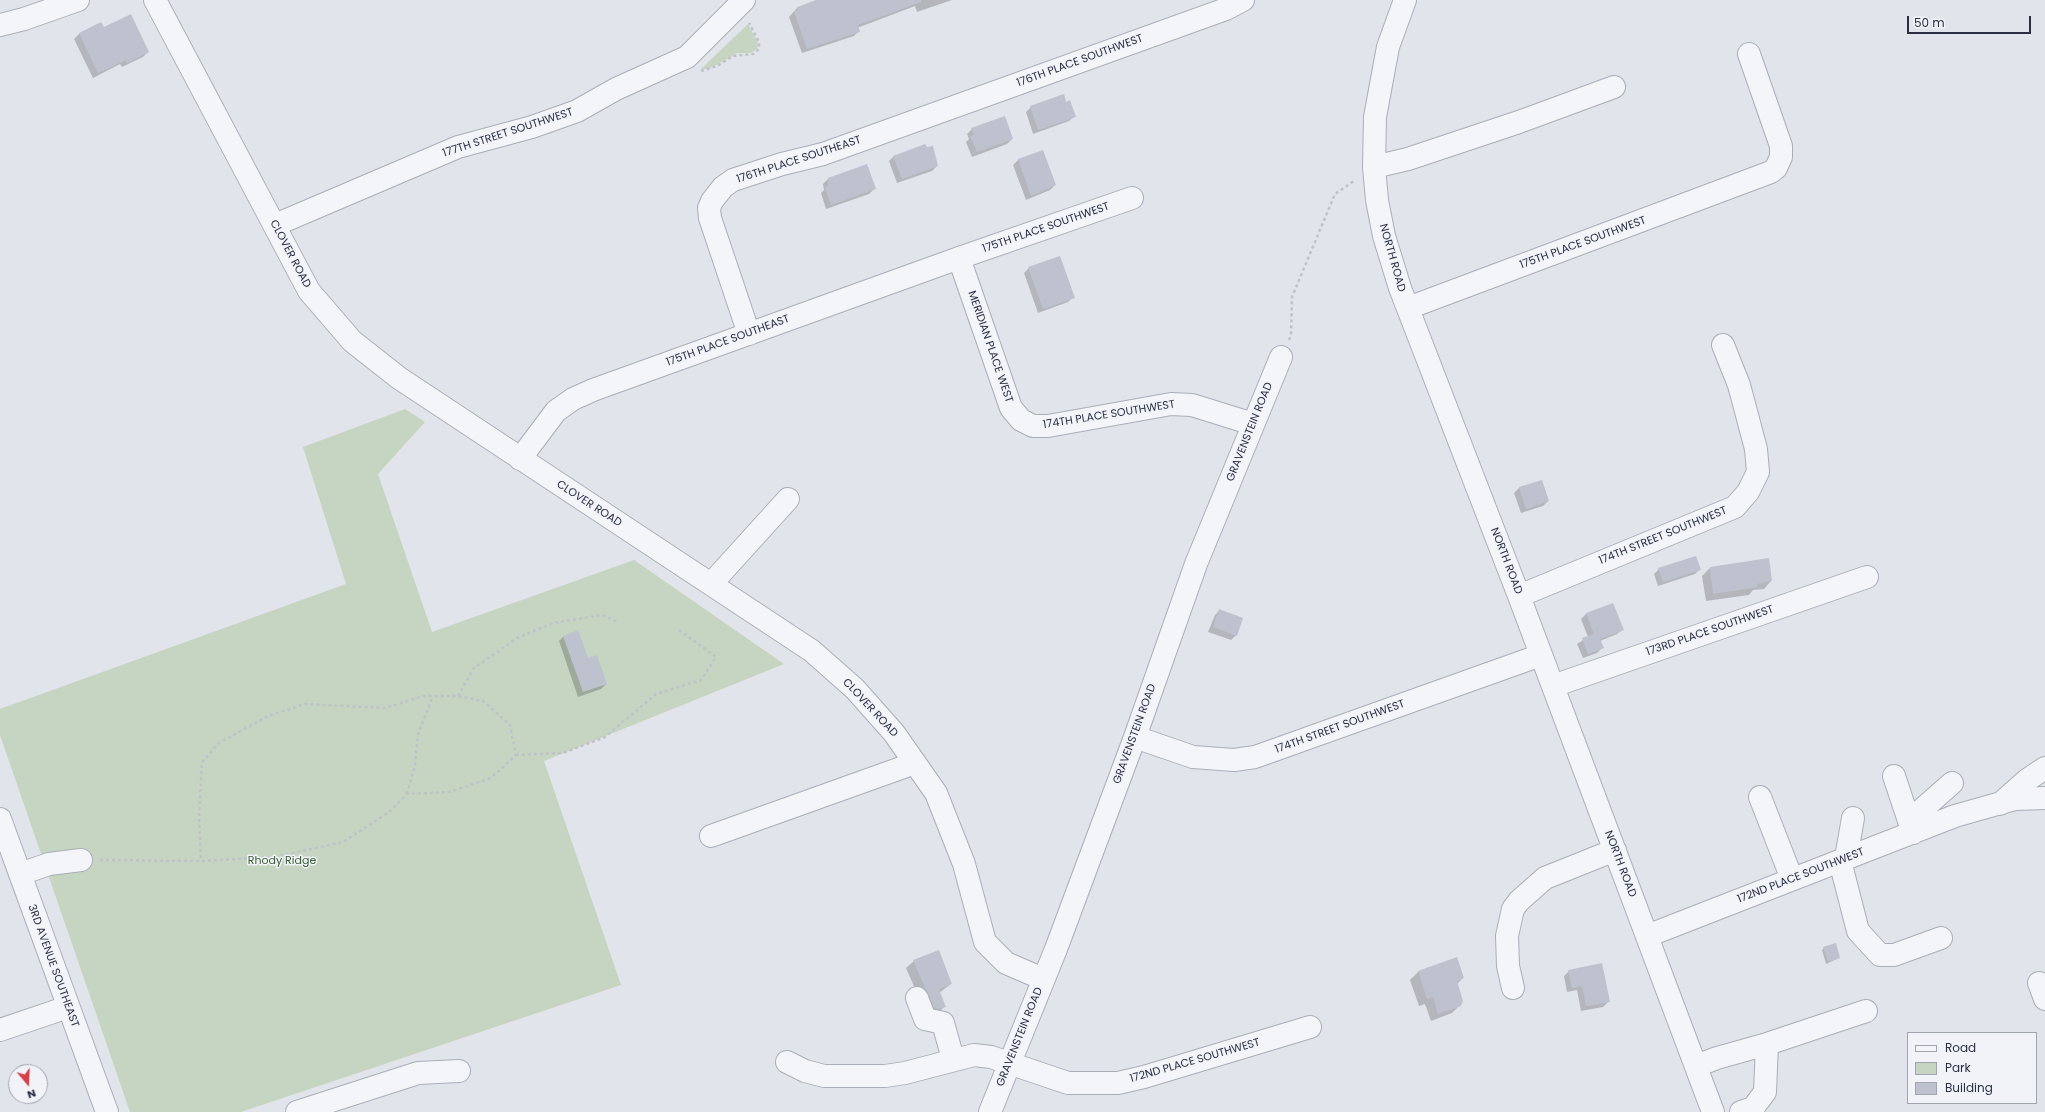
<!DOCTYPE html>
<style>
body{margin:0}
#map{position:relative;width:2045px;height:1112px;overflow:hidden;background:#e1e4ea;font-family:Poppins,sans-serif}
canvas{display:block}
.legend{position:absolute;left:1907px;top:1032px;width:130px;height:72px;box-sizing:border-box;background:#f1f3f8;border:1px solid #a1a5b0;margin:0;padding:5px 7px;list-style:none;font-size:12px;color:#282f43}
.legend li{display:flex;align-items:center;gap:8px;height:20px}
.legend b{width:20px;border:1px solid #a1a5b0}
.north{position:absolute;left:8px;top:1064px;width:40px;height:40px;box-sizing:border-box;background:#f1f3f8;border:1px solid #a1a5b0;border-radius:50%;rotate:161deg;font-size:11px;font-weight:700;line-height:16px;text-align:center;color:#282f43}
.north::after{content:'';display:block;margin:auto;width:14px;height:18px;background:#d73f48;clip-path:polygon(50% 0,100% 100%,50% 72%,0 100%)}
.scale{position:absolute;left:1907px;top:16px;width:124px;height:18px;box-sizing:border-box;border:2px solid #282f43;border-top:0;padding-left:5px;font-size:12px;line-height:14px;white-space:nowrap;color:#282f43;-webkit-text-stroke:3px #f1f3f8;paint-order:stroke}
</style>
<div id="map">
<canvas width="2045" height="1112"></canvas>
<ul class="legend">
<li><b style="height:5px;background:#f4f5f8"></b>Road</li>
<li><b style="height:11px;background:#c5d5c1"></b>Park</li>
<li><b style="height:11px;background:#bec2ce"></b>Building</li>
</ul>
<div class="north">N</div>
<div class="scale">50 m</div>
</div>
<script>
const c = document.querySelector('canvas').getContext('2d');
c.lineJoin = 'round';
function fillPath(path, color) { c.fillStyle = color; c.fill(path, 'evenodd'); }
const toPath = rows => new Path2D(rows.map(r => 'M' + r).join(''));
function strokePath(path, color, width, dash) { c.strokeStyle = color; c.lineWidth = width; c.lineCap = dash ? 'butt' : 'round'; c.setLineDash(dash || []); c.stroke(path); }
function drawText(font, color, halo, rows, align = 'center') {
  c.font = font + ' Poppins,sans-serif'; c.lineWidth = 3; c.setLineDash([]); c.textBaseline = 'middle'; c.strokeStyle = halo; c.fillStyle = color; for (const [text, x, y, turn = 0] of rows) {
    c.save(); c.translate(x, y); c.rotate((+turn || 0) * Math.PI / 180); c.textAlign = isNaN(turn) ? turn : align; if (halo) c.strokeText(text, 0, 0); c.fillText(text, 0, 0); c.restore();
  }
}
fillPath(toPath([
 [748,24,758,43,757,49,750,53,737,53,718,64,708,69,701,69],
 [405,409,425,422,378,474,432,632,634,560,784,664,544,761,621,985,241,1112,130,1112,0,735,0,709,346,584,303,447]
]), '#c5d5c1');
fillPath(toPath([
 [818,0,952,0,917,12,915,6,857,28,859,31,854,36,802,53,789,17,797,8],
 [101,23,103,29,148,52,143,57,122,67,120,64,93,78,74,39,79,34],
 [1065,103,1074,117,1069,121,1033,134,1026,112,1031,107],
 [972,129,1012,139,1007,144,972,157,966,142,969,139,967,134],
 [1043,151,1055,185,1050,190,1026,200,1013,165,1018,160],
 [894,156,937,166,932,171,897,183,889,161],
 [828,179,874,189,869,194,826,209,821,193,824,190,823,184],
 [1029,268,1073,297,1068,302,1038,313,1024,273],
 [1542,481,1548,501,1543,506,1521,513,1514,493,1519,488],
 [1710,568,1771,581,1764,589,1753,590,1749,595,1706,601,1702,576],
 [1659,569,1700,569,1695,574,1658,586,1654,574],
 [1613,604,1622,630,1617,634,1600,641,1602,648,1597,653,1583,658,1577,644,1588,637,1581,619,1586,614],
 [1220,610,1236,635,1231,640,1208,632,1215,615],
 [564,636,587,659,606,684,601,689,578,697,559,641],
 [1824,948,1839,958,1826,964,1822,950],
 [1457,958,1463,978,1457,984,1460,1005,1452,1013,1431,1021,1425,1004,1419,1006,1410,980,1418,972],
 [914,961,951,984,939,993,944,1007,937,1014,927,1016,906,968],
 [1569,971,1608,1002,1603,1007,1581,1011,1577,990,1567,992,1564,976]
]), '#0003');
fillPath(toPath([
 [816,0,921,0,921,2,858,25,860,32,807,49,794,11,798,10,797,7],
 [131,14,149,52,127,63,126,60,98,73,79,33,101,22,104,27],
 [1064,94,1066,102,1070,100,1076,117,1038,130,1030,106],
 [1005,116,1013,139,977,152,970,136,974,135,971,128],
 [925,144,927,147,933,146,938,166,902,179,893,156],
 [1043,150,1056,185,1031,196,1018,159],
 [867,164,876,189,831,205,825,188,828,186,828,178],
 [1060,256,1075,298,1043,309,1028,267],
 [1542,480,1549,501,1526,509,1519,487],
 [1696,556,1701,570,1663,582,1658,568],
 [1769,558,1772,581,1757,584,1758,587,1713,594,1710,567],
 [1613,603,1624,630,1600,639,1604,648,1588,654,1582,638,1594,634,1586,613],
 [1219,609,1243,618,1237,636,1213,627],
 [578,630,588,658,597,655,607,684,583,692,563,636],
 [1836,943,1840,958,1828,962,1823,947],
 [939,950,952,984,939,989,946,1007,939,1009,934,1008,913,960],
 [1457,957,1464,978,1457,981,1463,1001,1461,1006,1438,1014,1433,997,1427,999,1418,971],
 [1602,963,1610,1002,1586,1006,1582,986,1572,988,1568,970]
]), '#bec2ce');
const minor = toPath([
 [155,0,309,291,352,341,399,378,812,651,855,689,894,733,936,793,964,864,985,942,1006,963,1043,979],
 [1405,0,1388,47,1375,117,1374,167,1377,200,1384,236,1400,288,1519,596,1713,1112],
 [0,25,24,19,78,0],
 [1374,167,1408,159,1519,122,1614,87],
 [275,225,458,147,532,127,577,111,616,89,687,57,744,0],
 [959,258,1011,408,1021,420,1033,426,1048,426,1171,404,1192,405,1253,424],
 [1408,308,1771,172,1776,168,1781,157,1781,146,1749,54],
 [749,334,710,218,709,208,712,201,723,187,733,180,782,164,823,154,1226,9,1243,0],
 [520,459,556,411,573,399,593,390,959,258,1132,198],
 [711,584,788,499],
 [1519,596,1735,507,1748,492,1758,472,1756,449,1739,385,1723,345],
 [1553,686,1867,577],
 [1135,737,1193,757,1234,760,1255,757,1541,655],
 [1894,776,1913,833],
 [1760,797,1792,879],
 [2000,804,2027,780,2045,768],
 [0,819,107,1112],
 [1909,821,1952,783],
 [711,836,915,763],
 [1846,858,1853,818],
 [1840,861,1858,931,1880,955,1894,955,1941,938],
 [20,874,49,864,81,860],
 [1647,936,1955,816,2015,799,2045,798],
 [2039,983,2045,999],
 [1513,988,1508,966,1507,936,1513,909,1519,901,1545,878,1615,850],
 [917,998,925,1019,943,1023,953,1059],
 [0,1030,68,1007],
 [787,1062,805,1071,824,1076,885,1076,905,1073,974,1055,991,1057,1068,1083,1118,1083,1144,1077,1310,1027],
 [1696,1066,1717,1058,1767,1044,1866,1011],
 [297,1112,418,1073,459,1071],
 [990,1112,1056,949,1135,737,1196,564,1281,357],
 [1741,1112,1753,1108,1765,1092,1767,1044]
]);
strokePath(minor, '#aaaeb8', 24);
strokePath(toPath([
 [701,71,717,66,733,56,753,54,759,49,759,42,749,23],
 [1289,340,1291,335,1292,297,1307,261,1335,194,1354,181],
 [458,696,474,668,517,638,553,623,602,615,618,622],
 [516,755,563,753,605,737,656,694,701,680,716,657,679,630],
 [407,794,415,765,418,734,433,696],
 [100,860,201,861,275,857,343,842,389,812,407,794,449,792,491,778,516,755,510,725,483,701,458,696,424,696,385,708,305,704,268,716,219,743,202,762,199,816,201,861]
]), '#bfc2c9', 2.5, [3, 3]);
strokePath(minor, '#f4f5f8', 22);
drawText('11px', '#282f43', '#f1f3f8', [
 ["176TH PLACE SOUTHWEST",1080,61,-20],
 ["177TH STREET SOUTHWEST",508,133,-18],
 ["176TH PLACE SOUTHEAST",799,160,-18],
 ["175TH PLACE SOUTHWEST",1046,228,-19],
 ["175TH PLACE SOUTHWEST",1583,243,-20],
 ["CLOVER ROAD",290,254,62],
 ["NORTH ROAD",1392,258,74],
 ["175TH PLACE SOUTHEAST",728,341,-20],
 ["MERIDIAN PLACE WEST",990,347,71],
 ["174TH PLACE SOUTHWEST",1109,415,-9],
 ["GRAVENSTEIN ROAD",1250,432,-68],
 ["CLOVER ROAD",589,504,33],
 ["174TH STREET SOUTHWEST",1663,536,-22],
 ["NORTH ROAD",1506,561,69],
 ["173RD PLACE SOUTHWEST",1710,631,-19],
 ["CLOVER ROAD",870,708,47],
 ["174TH STREET SOUTHWEST",1340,727,-20],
 ["GRAVENSTEIN ROAD",1135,734,-70],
 ["NORTH ROAD",1620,864,69],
 ["172ND PLACE SOUTHWEST",1801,876,-21],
 ["3RD AVENUE SOUTHEAST",53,966,70],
 ["GRAVENSTEIN ROAD",1020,1037,-68],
 ["172ND PLACE SOUTHWEST",1195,1061,-16]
]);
drawText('11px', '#396034', '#f1f3f8', [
 ["Rhody Ridge",282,861]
]);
</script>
